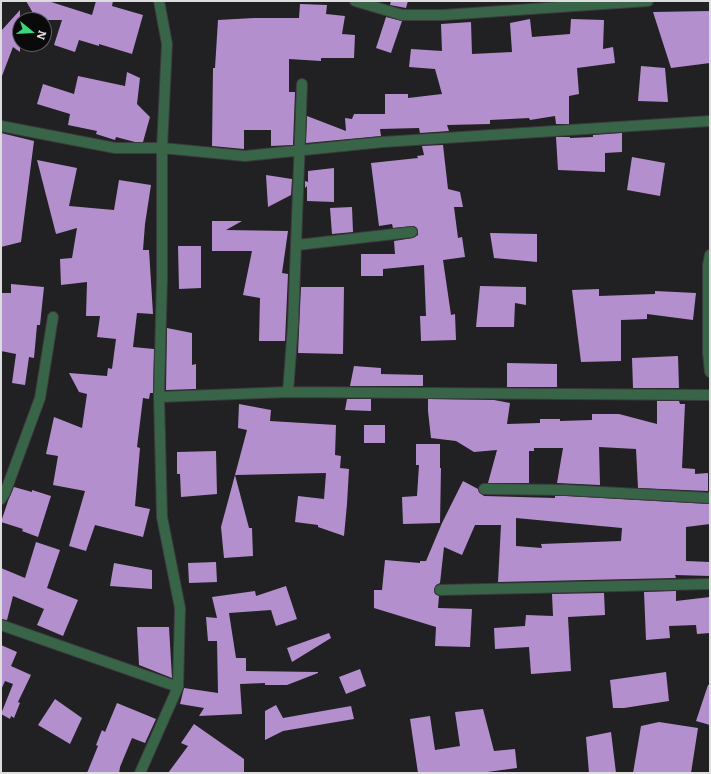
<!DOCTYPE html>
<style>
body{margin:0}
#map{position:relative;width:711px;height:774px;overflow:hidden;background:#212022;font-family:Literata,serif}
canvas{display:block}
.frame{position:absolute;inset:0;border:2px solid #deddde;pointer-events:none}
.north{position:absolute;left:12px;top:12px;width:40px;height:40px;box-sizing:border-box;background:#0a0a0a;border:1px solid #5f5e5f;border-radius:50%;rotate:108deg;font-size:11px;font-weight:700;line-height:16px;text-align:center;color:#deddde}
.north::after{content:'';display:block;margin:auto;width:14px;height:18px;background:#3ad77f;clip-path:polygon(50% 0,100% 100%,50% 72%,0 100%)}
</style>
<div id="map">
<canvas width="711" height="774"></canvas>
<div class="frame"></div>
<div class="north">N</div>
</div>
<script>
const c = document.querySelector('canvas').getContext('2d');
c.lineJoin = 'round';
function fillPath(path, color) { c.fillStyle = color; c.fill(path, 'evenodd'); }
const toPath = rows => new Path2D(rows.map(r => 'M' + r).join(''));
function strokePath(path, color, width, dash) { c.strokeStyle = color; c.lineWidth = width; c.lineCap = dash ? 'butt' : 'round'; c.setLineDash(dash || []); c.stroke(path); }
fillPath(toPath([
 [26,1,48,1,92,15,96,1,113,1,112,6,143,15,132,54,99,44,99,46,79,40,75,52,54,45,62,20,37,20],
 [391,1,408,1,406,8,390,5],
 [300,4,327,5,326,14,345,16,342,34,355,35,354,58,321,58,321,61,289,59,289,92,295,92,293,145,271,146,271,130,244,130,244,149,212,146,213,68,215,68,218,20,254,18,299,18],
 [20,10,20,52,13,47,2,76,1,75,1,31],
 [710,11,710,63,671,68,653,12],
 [386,17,402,21,391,53,376,48],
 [530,19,532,37,570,34,571,19,604,20,603,49,613,47,615,63,577,68,579,94,569,96,569,124,556,124,555,116,530,120,529,118,490,120,490,124,447,125,449,131,420,133,419,128,380,129,381,136,306,143,307,116,346,131,345,118,352,119,354,114,385,114,385,94,408,94,408,98,442,94,435,69,409,67,411,49,442,51,441,24,471,22,472,54,512,52,510,23],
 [641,66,665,68,668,102,638,101],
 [127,72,140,78,137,104,150,117,143,142,135,142,116,137,115,140,96,134,97,131,68,125,70,114,37,104,43,84,74,94,78,76,125,86],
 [1,133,34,141,21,242,1,247],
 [622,133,622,152,605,153,605,172,558,170,556,137,570,137,570,138,593,137,593,135],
 [443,145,448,189,460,192,463,207,454,207,458,238,462,237,465,257,443,260,451,315,455,314,456,340,421,341,420,316,426,316,424,265,383,269,383,276,361,276,361,254,395,254,394,241,413,238,418,235,418,232,417,228,414,226,393,228,392,224,379,226,371,163,418,158,417,156,424,155,422,146],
 [632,157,665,163,660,196,627,190],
 [37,160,77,168,69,206,114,210,119,180,151,185,145,224,143,250,149,250,153,314,137,313,133,347,154,349,153,393,150,393,149,399,143,398,137,447,140,448,135,506,150,509,143,537,95,525,86,551,69,546,85,491,53,485,58,456,46,454,54,417,82,428,87,394,79,392,69,373,107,376,108,368,112,369,116,339,97,337,100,316,86,316,87,282,61,285,60,259,72,258,77,228,56,234],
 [334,168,334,202,307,201,307,186,305,188,305,181,308,182,308,171],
 [266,175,292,179,291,195,268,207],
 [352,207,353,232,332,234,330,208],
 [212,221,242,221,226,230,288,231,282,273,288,274,285,341,259,341,260,298,243,295,252,251,212,251],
 [490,233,537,234,537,262,494,258],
 [178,246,201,246,201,288,179,289],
 [11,284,44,287,40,325,37,325,34,358,29,357,25,385,12,383,16,354,1,351,1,293,11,293],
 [480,286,526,287,526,305,515,303,514,327,476,327],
 [301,287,344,287,343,354,298,353],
 [599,289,599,296,655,294,655,291,696,293,693,320,647,314,647,319,621,320,621,361,581,362,572,290],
 [167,328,192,333,192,365,196,364,196,389,166,390],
 [678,356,679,388,633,388,632,358],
 [507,363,557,364,557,387,507,387],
 [354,366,381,368,381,374,423,375,423,386,350,386],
 [347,399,371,399,371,411,345,410],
 [428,399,494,400,510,403,507,424,540,423,540,419,560,419,560,421,592,420,592,414,619,414,657,424,657,401,679,401,680,404,685,404,682,468,695,469,695,474,708,473,708,491,638,488,636,449,599,447,600,485,557,483,563,448,534,448,534,451,529,451,529,483,488,483,497,450,474,452,456,441,431,438,428,411],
 [239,404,271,410,270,421,336,425,335,455,341,456,340,468,349,469,347,504,344,536,318,527,318,525,295,522,298,496,324,499,326,473,235,475,247,430,238,428],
 [364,425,385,425,385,443,364,443],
 [416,444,440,444,440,468,441,468,440,523,403,524,402,497,417,496,419,465,416,465],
 [216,451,217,494,181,497,180,474,177,474,177,452],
 [235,475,249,528,252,528,253,556,224,558,221,527],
 [463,481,478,489,479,492,484,496,555,498,555,496,566,496,709,504,710,524,686,527,686,561,710,562,710,576,675,575,676,578,498,582,501,525,475,525,462,555,444,547,440,583,436,585,434,590,435,594,439,596,438,608,472,609,470,647,435,646,436,627,374,608,374,590,382,590,385,560,420,563,420,561,426,561,442,523],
 [516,518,622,528,621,541,541,544,542,548,516,546],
 [14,487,32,492,32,490,51,496,38,537,22,531,23,529,1,522,8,501],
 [36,542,60,550,47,588,78,600,63,636,37,625,44,609,13,596,7,620,1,619,1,568,25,578],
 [216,562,217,582,189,583,188,563],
 [114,563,152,570,152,589,110,586],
 [286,586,297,619,276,626,271,610,229,613,236,658,246,658,246,671,318,672,318,673,287,685,265,685,265,683,240,684,242,714,199,716,204,708,180,704,184,688,218,693,217,641,208,641,206,617,217,618,212,597,255,591,256,596],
 [676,591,676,601,710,597,710,633,697,634,696,625,669,626,670,638,646,640,644,592],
 [604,593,605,615,568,617,571,671,531,674,529,647,495,649,494,628,525,626,526,615,553,616,552,594],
 [137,627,169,627,172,678,139,665],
 [329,633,331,638,292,662,287,648],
 [1,645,17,652,11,666,31,675,18,702,20,703,14,718,11,716,10,719,1,714,13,684,5,681,1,690],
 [360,669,366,686,346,694,339,677],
 [666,672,669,701,624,708,613,708,610,680],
 [708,685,710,685,710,725,696,721],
 [55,699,82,718,70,744,38,725],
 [117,703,156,719,145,743,132,738,120,767,119,773,87,773,98,746,96,745,102,730,105,732],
 [276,705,283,718,351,706,354,719,283,731,265,740,265,711],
 [483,709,494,751,515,749,517,768,487,772,487,773,418,773,410,719,430,716,435,750,460,746,455,712],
 [659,722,698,728,691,773,633,773,641,726],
 [194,724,244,759,244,773,168,773,188,746,181,743],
 [611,732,616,773,589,773,586,737]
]), '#b48fce');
const minor = toPath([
 [355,1,402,15,443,15,648,1],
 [1,126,115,148,162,148,245,156,383,142,710,121],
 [297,245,412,232],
 [710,255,708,265,708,353,710,372],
 [288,392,293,325,302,84],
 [159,397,288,392,710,395],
 [484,489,566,490,710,498],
 [1,499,5,493,40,398,53,317],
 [440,590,710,584],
 [1,625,178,687,180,608,162,517,159,397,162,278,162,148,167,44,159,1],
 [140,773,178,687]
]);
strokePath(minor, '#3b3a3c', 12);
strokePath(minor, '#386547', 10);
</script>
